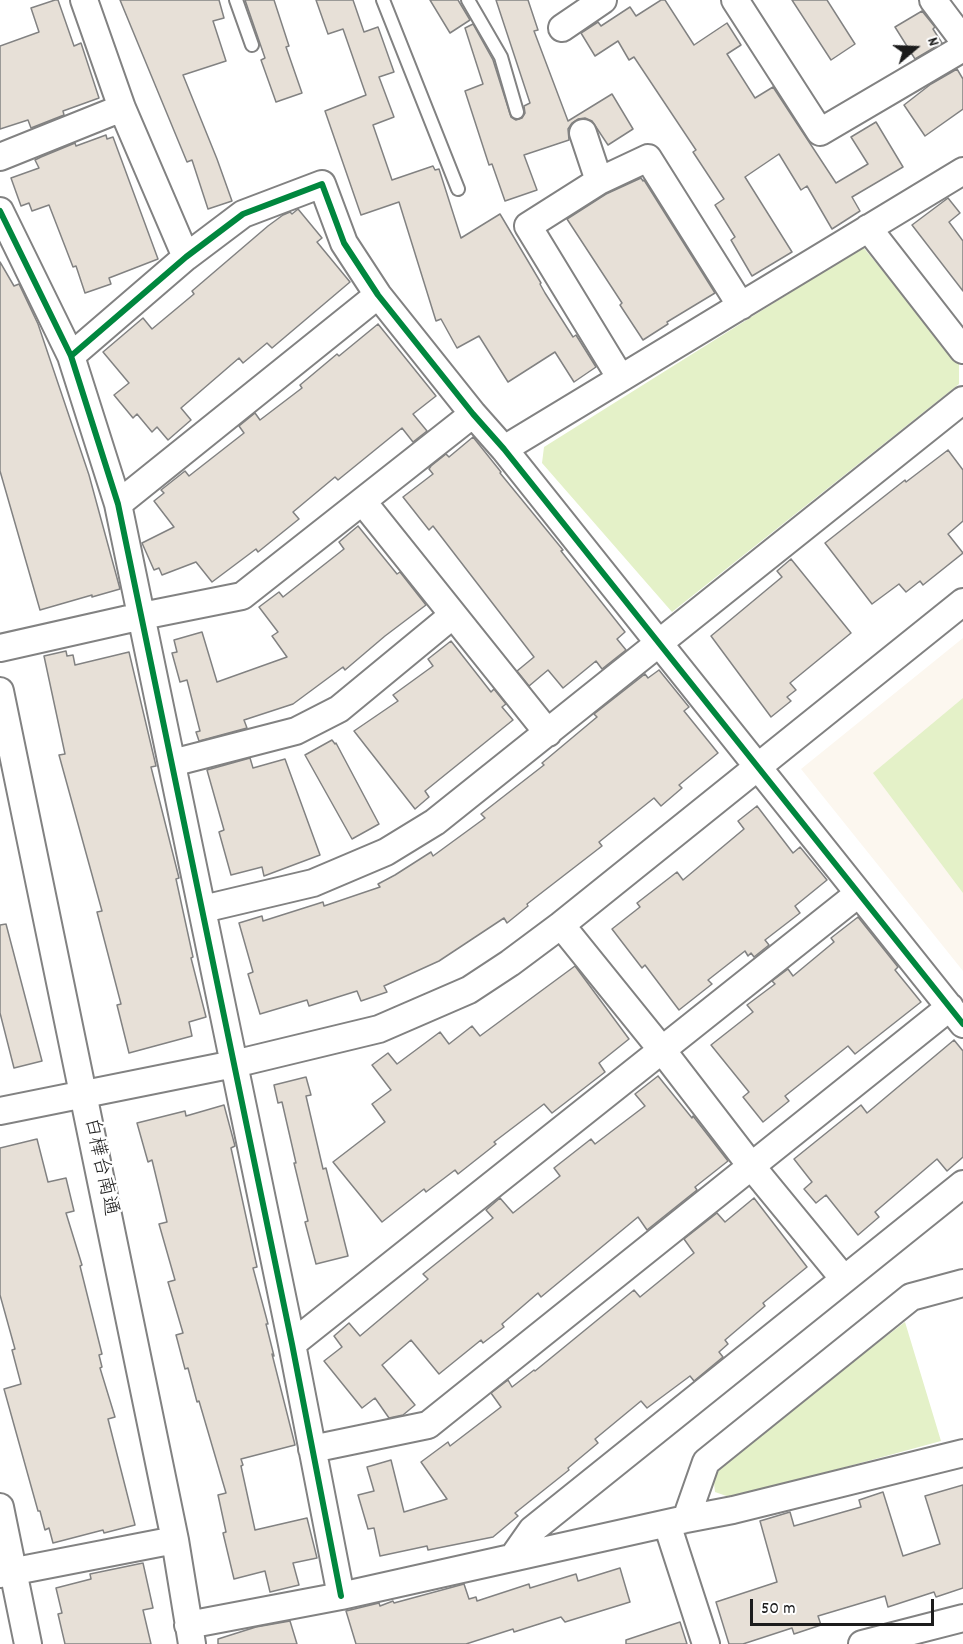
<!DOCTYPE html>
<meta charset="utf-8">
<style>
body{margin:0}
#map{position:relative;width:963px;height:1644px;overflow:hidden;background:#fff;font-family:Dekko,sans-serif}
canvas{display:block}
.north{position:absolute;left:885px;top:18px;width:60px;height:60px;-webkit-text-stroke:4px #fff;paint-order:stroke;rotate:71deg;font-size:16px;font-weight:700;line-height:24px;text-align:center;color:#1c1c1c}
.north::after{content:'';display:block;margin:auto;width:21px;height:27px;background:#1c1c1c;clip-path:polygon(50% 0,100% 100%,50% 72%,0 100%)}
.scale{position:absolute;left:750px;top:1599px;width:184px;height:27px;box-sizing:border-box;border:3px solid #1c1c1c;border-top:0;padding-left:8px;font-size:18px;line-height:21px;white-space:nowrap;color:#1c1c1c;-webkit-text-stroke:4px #fff;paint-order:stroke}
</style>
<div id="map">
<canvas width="963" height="1644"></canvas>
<div class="north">N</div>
<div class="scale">50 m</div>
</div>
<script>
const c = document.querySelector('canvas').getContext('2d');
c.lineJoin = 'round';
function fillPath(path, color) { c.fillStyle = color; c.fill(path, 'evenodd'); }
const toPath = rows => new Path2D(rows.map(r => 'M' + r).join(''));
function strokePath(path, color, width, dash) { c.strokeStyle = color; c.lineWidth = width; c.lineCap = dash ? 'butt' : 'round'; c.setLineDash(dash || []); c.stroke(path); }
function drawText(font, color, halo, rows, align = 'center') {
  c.font = font + ' Dekko,"Klee One",sans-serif'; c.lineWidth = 5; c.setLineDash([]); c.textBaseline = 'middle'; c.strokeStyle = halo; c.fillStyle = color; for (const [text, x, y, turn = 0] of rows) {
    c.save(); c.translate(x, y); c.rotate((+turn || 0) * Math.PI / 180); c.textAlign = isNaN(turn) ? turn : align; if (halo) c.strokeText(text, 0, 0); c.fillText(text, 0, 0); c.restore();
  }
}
fillPath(toPath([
 [963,638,963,971,801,769]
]), '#fcf7ef');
fillPath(toPath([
 [863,247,959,363,959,384,672,612,542,463,544,447],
 [963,698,963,893,873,773],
 [905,1322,941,1441,732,1498,715,1492,713,1474,728,1456]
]), '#e4f1c8');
const building = toPath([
 [55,0,58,0,74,46,81,43,99,98,63,111,64,115,31,128,28,120,0,129,0,46,39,32,31,8,55,0],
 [120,0,219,0,224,18,213,21,226,61,183,75,217,159,232,201,208,209,192,160,187,162,120,0],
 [245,0,274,0,289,46,286,47,302,93,276,102,261,60,265,58,245,0],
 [316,0,353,0,364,32,378,27,394,72,379,77,394,117,373,125,392,180,433,166,435,170,439,169,461,238,500,214,541,283,540,284,545,293,573,337,576,335,596,367,574,382,555,352,508,382,479,336,457,348,441,319,436,321,399,202,361,215,325,111,366,95,343,29,328,34,316,0],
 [430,0,458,0,470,20,450,33,430,0],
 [496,0,528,0,538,30,534,31,568,121,612,94,633,129,608,145,592,121,585,118,578,119,572,123,568,129,569,140,524,155,537,190,505,201,492,164,489,165,465,91,483,84,465,28,473,24,493,60,511,117,516,120,522,118,525,113,524,106,530,103,496,0],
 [661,0,665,0,694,45,727,23,741,45,727,54,755,98,773,87,836,183,868,164,851,137,876,122,903,167,852,197,860,211,832,229,807,186,801,190,779,154,745,177,792,252,752,276,731,240,735,237,715,205,724,199,693,152,696,150,634,57,629,60,618,41,595,56,581,33,598,22,601,26,630,7,636,16,661,0],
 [792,0,827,0,855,44,831,60,792,0],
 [922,11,935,27,933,29,942,43,915,59,895,27,922,11],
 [957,69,963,79,963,109,925,136,904,105,931,84,957,69],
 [106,135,107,139,113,137,158,259,109,278,111,284,85,293,76,266,73,267,49,205,32,211,29,203,21,206,11,178,39,168,35,160,41,157,75,143,76,146,106,135],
 [641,178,643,181,644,180,715,293,667,322,668,324,643,340,620,305,622,303,567,219,606,194,641,178],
 [948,198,960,213,949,222,963,241,963,291,912,225,948,198],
 [298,209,322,238,317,242,350,282,272,348,267,343,243,363,239,358,181,408,191,420,168,440,157,427,152,432,137,414,133,418,114,395,129,383,103,352,143,318,152,329,194,294,192,291,268,226,283,215,290,212,292,214,298,209],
 [0,262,14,286,19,284,38,324,89,475,120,589,92,597,92,595,40,610,0,471,0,262],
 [378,324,436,396,413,414,427,431,413,442,402,428,338,480,335,477,293,512,299,519,258,552,256,549,212,582,196,562,162,575,159,568,154,570,142,543,174,527,154,501,164,493,161,490,185,471,189,476,244,433,239,426,255,413,260,420,302,388,300,385,337,354,339,356,378,324],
 [473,437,501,472,500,473,563,550,561,551,625,632,617,639,626,650,602,669,596,661,563,688,548,670,529,686,517,671,534,657,433,526,429,530,403,497,433,474,429,469,431,466,446,454,449,457,473,437],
 [948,450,963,470,963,521,948,534,963,553,923,585,920,581,906,592,899,584,872,604,825,543,905,480,906,482,948,450],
 [358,526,397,574,400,572,426,605,385,636,345,670,343,667,293,704,244,720,247,728,199,741,196,732,200,731,187,680,180,682,172,653,177,652,174,640,202,632,217,682,287,657,272,636,278,632,259,607,279,592,283,597,344,549,339,542,358,526],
 [791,559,851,633,790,683,796,690,787,697,791,701,771,717,711,636,782,577,777,571,791,559],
 [451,641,491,692,494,689,506,704,502,707,513,720,425,791,429,797,415,809,354,731,398,701,393,695,433,666,428,659,451,641],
 [66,651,67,656,73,655,75,665,129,652,156,766,151,767,179,878,176,879,193,957,191,958,206,1017,189,1022,192,1036,129,1053,117,1005,121,1004,97,912,102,911,59,755,65,754,44,656,66,651],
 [659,670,689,707,684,711,718,753,679,785,682,788,661,806,654,798,599,842,602,846,527,904,528,906,507,923,504,918,439,961,384,986,387,992,361,1001,357,991,309,1006,307,1000,260,1014,248,974,253,972,239,923,262,916,263,921,323,902,324,906,380,887,378,884,395,875,431,852,433,856,485,818,481,814,544,765,542,763,597,717,594,714,645,674,648,678,659,670],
 [332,740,335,744,336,743,379,824,352,839,305,755,332,740],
 [250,758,253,768,285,759,320,855,264,876,262,867,231,875,219,832,224,830,207,770,250,758],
 [757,806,793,853,800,847,827,880,795,906,800,913,765,940,769,945,754,957,751,953,748,956,745,951,708,980,712,984,679,1010,645,965,642,968,612,929,640,907,637,903,677,872,683,880,744,829,738,821,757,806],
 [858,917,898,967,895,970,921,1002,855,1054,848,1046,785,1096,789,1101,763,1122,743,1097,749,1092,711,1045,753,1012,747,1005,775,984,772,981,788,969,793,976,834,942,831,938,858,917],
 [6,924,42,1061,14,1068,0,1013,0,925,6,924],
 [575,966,629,1039,599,1063,605,1072,552,1113,544,1104,494,1142,496,1144,458,1174,455,1170,426,1192,424,1189,382,1222,333,1162,385,1122,372,1104,391,1090,372,1065,388,1053,397,1064,440,1032,449,1044,472,1026,480,1036,575,966],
 [954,1040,963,1051,963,1157,947,1171,937,1159,875,1212,879,1217,858,1235,826,1195,816,1203,804,1189,812,1182,794,1159,861,1105,867,1113,954,1040],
 [658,1076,692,1118,693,1116,728,1161,695,1187,697,1190,647,1230,638,1217,541,1297,538,1293,502,1324,504,1327,483,1343,481,1340,439,1374,411,1340,382,1365,415,1405,403,1415,389,1418,375,1398,362,1408,324,1361,342,1347,334,1336,349,1323,360,1336,428,1279,423,1274,493,1218,486,1210,500,1198,513,1213,560,1176,554,1168,591,1139,595,1144,645,1106,635,1094,658,1076],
 [306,1077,311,1095,306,1096,323,1169,326,1168,348,1256,316,1264,305,1222,308,1221,294,1163,296,1163,282,1102,278,1103,274,1085,306,1077],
 [224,1105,235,1146,231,1148,257,1267,253,1268,268,1324,266,1324,274,1356,272,1354,295,1445,241,1459,243,1465,241,1466,255,1530,307,1518,317,1558,293,1563,299,1585,270,1592,265,1571,234,1579,223,1533,226,1532,218,1495,226,1493,199,1401,197,1402,188,1368,185,1369,176,1335,183,1333,168,1282,175,1280,159,1224,167,1222,152,1160,148,1162,137,1123,185,1111,186,1116,224,1105],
 [37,1139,48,1182,66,1178,74,1211,66,1213,82,1265,80,1266,102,1354,99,1355,102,1367,100,1368,115,1417,108,1419,135,1525,104,1533,103,1530,53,1543,49,1528,45,1530,40,1511,38,1511,4,1389,21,1384,12,1350,15,1349,0,1295,0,1148,37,1139],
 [754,1198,807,1267,763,1303,765,1306,725,1340,728,1344,719,1352,723,1357,694,1381,690,1376,647,1408,641,1401,595,1439,598,1443,568,1468,569,1470,515,1513,518,1516,493,1537,428,1550,427,1546,380,1556,374,1528,368,1529,358,1495,374,1491,367,1467,391,1460,404,1512,447,1499,421,1462,448,1442,450,1446,501,1407,491,1393,508,1380,512,1387,534,1370,535,1371,634,1290,640,1297,694,1253,684,1239,717,1213,725,1222,754,1198],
 [963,1485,963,1588,936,1597,934,1592,888,1607,885,1596,818,1616,821,1625,794,1634,792,1628,743,1644,729,1644,716,1602,777,1582,760,1521,790,1512,794,1526,861,1507,859,1500,883,1492,903,1556,940,1544,925,1496,963,1485],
 [143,1563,153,1608,143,1610,151,1644,65,1644,58,1614,62,1613,56,1588,91,1579,90,1574,143,1563],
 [620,1568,630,1602,565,1622,561,1617,514,1632,513,1629,466,1644,356,1644,346,1611,379,1603,380,1606,393,1601,394,1603,464,1584,469,1599,476,1597,477,1601,529,1584,530,1588,576,1574,578,1581,620,1568],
 [290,1621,297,1644,218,1644,218,1639,256,1627,290,1621],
 [680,1622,687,1644,626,1644,626,1640,680,1622]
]);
fillPath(building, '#e7e0d7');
strokePath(building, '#828282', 1.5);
const service = toPath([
 [236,0,252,45],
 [383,0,458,189],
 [468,0,501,57,517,112]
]);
const minor = toPath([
 [84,0,122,108,186,257],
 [735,0,820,132,963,48],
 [933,0,963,40],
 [562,28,603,0],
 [583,133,599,181],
 [0,157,122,108],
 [0,211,71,356,118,504,292,1344,341,1596],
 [868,228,963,350],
 [71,356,186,257,243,214,322,184,344,243,378,295,473,414,504,449,963,1024],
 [620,377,528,226,599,181,648,158,741,306],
 [504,449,963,171],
 [363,502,548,733],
 [118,504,378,295],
 [0,648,142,616,242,596,473,414],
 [0,691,175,1540,192,1644],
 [172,763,296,731,339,709,453,615],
 [203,909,313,883,386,852,435,822,963,400],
 [561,925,662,1050,752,1167,844,1279],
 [0,1111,234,1064,379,1029,469,990,510,963,561,925,963,602],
 [292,1344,858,894],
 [312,1449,428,1425,950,1007],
 [0,1507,28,1644],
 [686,1519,706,1462,911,1297,963,1283],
 [667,1524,706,1644],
 [513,1557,532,1530,963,1184],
 [0,1574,175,1540],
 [188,1625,341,1596,686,1519,733,1510,963,1453],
 [862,1644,963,1618]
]);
strokePath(service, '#828282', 16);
strokePath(minor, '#828282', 30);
strokePath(service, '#fff', 12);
strokePath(minor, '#fff', 26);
strokePath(toPath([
 [0,211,71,356,118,504,292,1344,341,1596],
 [71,356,186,257,243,214,322,184,344,243,378,295,473,414,504,449,963,1024]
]), '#00873e', 6);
drawText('20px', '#1c1c1c', '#fff', [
 ["白樺台南通",99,1167,78]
]);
</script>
